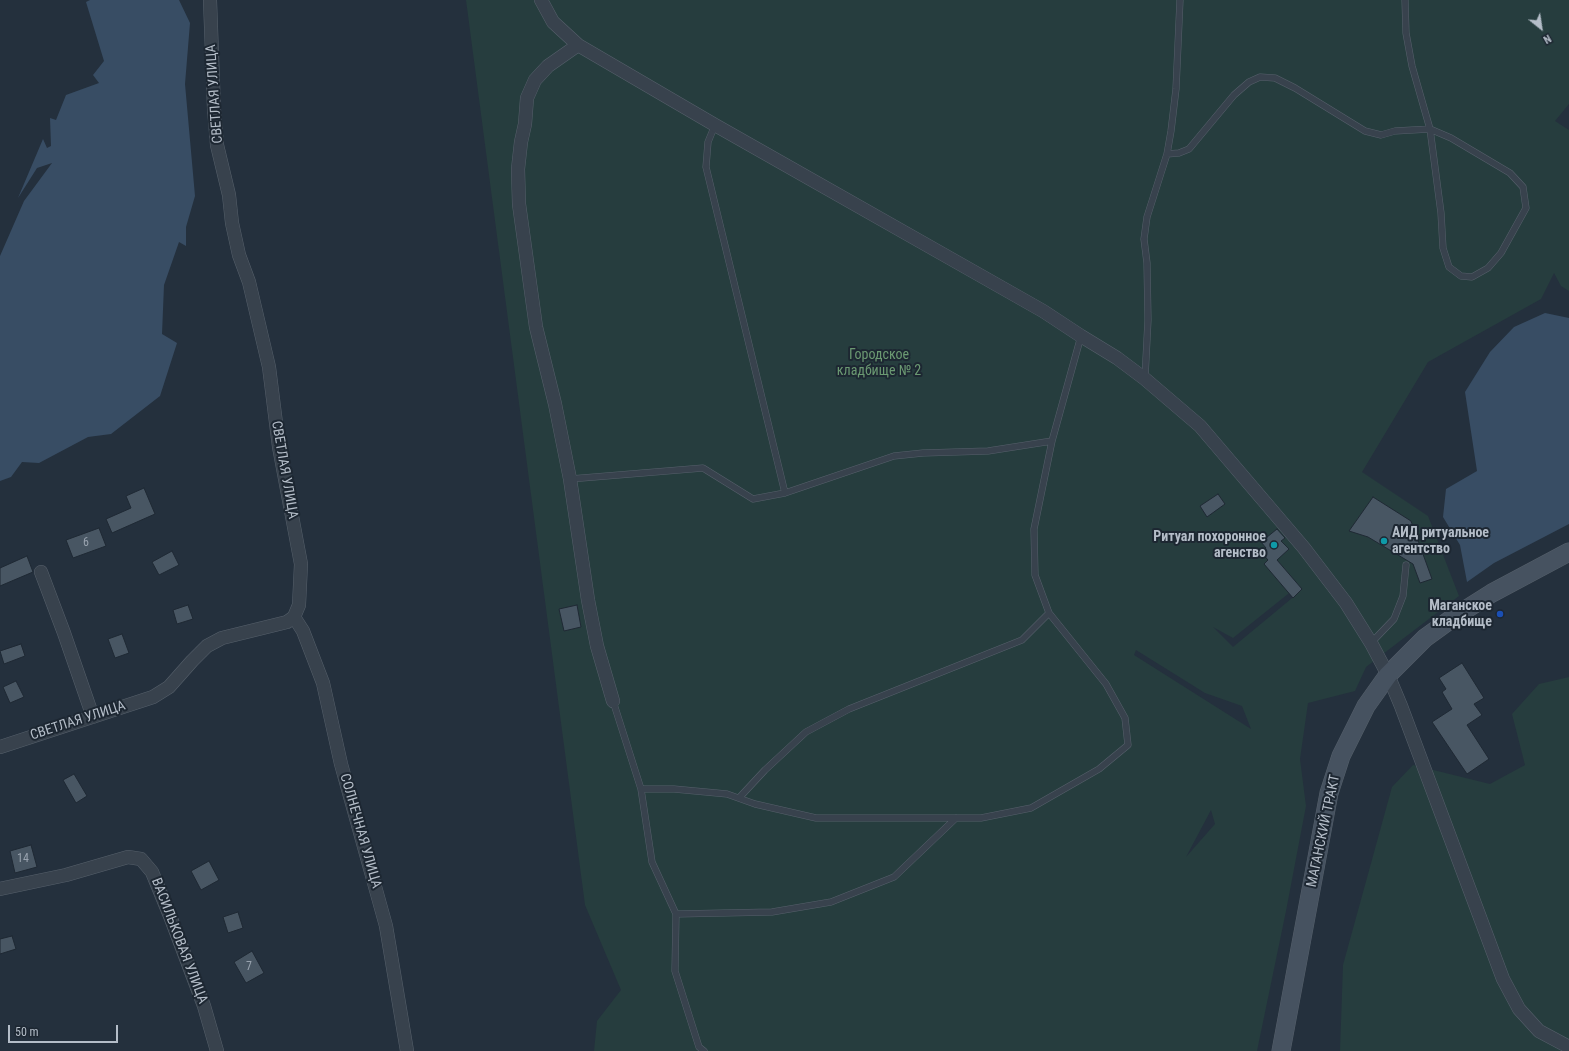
<!DOCTYPE html>
<meta charset="utf-8">
<style>
body{margin:0}
#map{position:relative;width:1569px;height:1051px;overflow:hidden;background:#24303d;font-family:"Roboto Condensed",sans-serif}
canvas{display:block}
.north{position:absolute;left:1521px;top:8px;width:40px;height:40px;-webkit-text-stroke:3px #1d2732;paint-order:stroke;rotate:150deg;font-size:11px;font-weight:700;line-height:16px;text-align:center;color:#b4bdc8}
.north::after{content:'';display:block;margin:auto;width:14px;height:18px;background:#b4bdc8;clip-path:polygon(50% 0,100% 100%,50% 72%,0 100%)}
.scale{position:absolute;left:8px;top:1025px;width:110px;height:18px;box-sizing:border-box;border:2px solid #b4bdc8;border-top:0;padding-left:5px;font-size:12px;line-height:14px;white-space:nowrap;color:#b4bdc8;-webkit-text-stroke:3px #1d2732;paint-order:stroke}
</style>
<div id="map">
<canvas width="1569" height="1051"></canvas>
<div class="north">N</div>
<div class="scale">50 m</div>
</div>
<script>
const c = document.querySelector('canvas').getContext('2d');
c.lineJoin = 'round';
function fillPath(path, color) { c.fillStyle = color; c.fill(path, 'evenodd'); }
const toPath = rows => new Path2D(rows.map(r => 'M' + r).join(''));
function strokePath(path, color, width, dash) { c.strokeStyle = color; c.lineWidth = width; c.lineCap = dash ? 'butt' : 'round'; c.setLineDash(dash || []); c.stroke(path); }
function drawText(font, color, halo, rows, align = 'center') {
  c.font = font + ' "Roboto Condensed",sans-serif'; c.lineWidth = 4; c.setLineDash([]); c.textBaseline = 'middle'; c.strokeStyle = halo; c.fillStyle = color; for (const [text, x, y, turn = 0] of rows) {
    c.save(); c.translate(x, y); c.rotate((+turn || 0) * Math.PI / 180); c.textAlign = isNaN(turn) ? turn : align; if (halo) c.strokeText(text, 0, 0); c.fillText(text, 0, 0); c.restore();
  }
}
fillPath(toPath([
 [466,0,1569,0,1569,104,1555,121,1569,130,1569,291,1561,286,1554,273,1541,299,1428,362,1362,472,1428,516,1459,596,1366,667,1355,691,1308,703,1300,759,1306,806,1286,911,1257,1051,594,1051,597,1021,621,990,585,905],
 [1293,590,1297,594,1233,647,1213,627,1233,638],
 [1136,650,1205,693,1242,706,1251,729,1134,655],
 [1211,810,1215,824,1186,857],
 [1569,677,1569,1051,1340,1051,1343,965,1392,787,1413,765,1490,784,1525,765,1512,714,1539,684]
]), '#263d3e');
fillPath(toPath([
 [90,0,179,0,190,23,185,84,195,196,186,227,186,246,179,242,164,285,162,334,177,343,160,396,111,434,88,437,39,463,22,462,11,477,0,481,0,256,24,201,52,163,37,168,18,198,43,139,47,148,51,146,50,118,56,120,66,95,99,83,93,75,104,61,86,2],
 [1545,313,1569,318,1569,524,1494,563,1467,582,1460,545,1443,517,1446,489,1477,471,1465,392,1490,352,1514,327]
]), '#384d64');
const building = toPath([
 [144,488,155,514,112,533,106,519,131,508,126,496,144,488],
 [1218,494,1225,504,1207,517,1200,506,1218,494],
 [1373,497,1411,521,1432,579,1420,583,1413,564,1368,537,1349,531,1373,497],
 [99,528,106,546,73,558,66,540,99,528],
 [1277,529,1285,538,1281,541,1289,549,1277,560,1302,589,1293,598,1264,564,1268,560,1261,552,1266,548,1261,542,1277,529],
 [172,551,179,565,159,575,152,562,172,551],
 [27,556,33,572,0,586,0,568,27,556],
 [188,605,193,619,177,624,173,610,188,605],
 [577,605,581,627,564,631,559,609,577,605],
 [122,634,129,653,115,658,108,639,122,634],
 [21,644,25,656,4,664,0,651,21,644],
 [1462,663,1484,698,1474,704,1482,715,1467,725,1489,759,1467,774,1432,722,1452,709,1442,692,1446,689,1439,678,1462,663],
 [16,681,24,697,10,703,3,687,16,681],
 [74,774,87,796,76,803,63,780,74,774],
 [31,845,37,867,15,873,10,851,31,845],
 [209,861,219,880,201,890,191,871,209,861],
 [238,912,243,928,228,933,223,917,238,912],
 [12,936,16,949,0,954,0,939,12,936],
 [252,951,264,973,246,983,234,962,252,951]
]);
fillPath(building, '#485663');
strokePath(building, '#1f2934', 1);
const lane = toPath([
 [715,125,708,142,706,167,785,493],
 [1167,154,1179,153,1189,149,1234,95,1249,82,1260,77,1275,78,1295,88,1365,131,1381,135,1395,131,1430,129,1451,138,1510,173,1523,187,1526,208,1501,253,1488,268,1472,277,1461,276,1449,267,1443,248,1441,213,1430,129,1412,66,1406,33,1405,0],
 [1145,378,1148,320,1147,263,1144,239,1147,217,1167,154,1171,131,1176,89,1180,0],
 [570,479,703,468,753,499,785,493,894,456,923,453,988,451,1052,441],
 [1371,643,1394,619,1403,596,1406,565],
 [613,701,641,789,674,789,727,794,755,804,816,818,981,818,1031,808,1099,769,1128,745,1125,718,1106,684,1049,613,1035,575,1034,529,1052,441,1081,336],
 [641,789,652,862,676,914,772,912,831,902,894,877,956,818],
 [739,798,765,770,806,732,849,709,1022,640,1049,613],
 [676,914,675,971,699,1047,704,1051]
]);
const street = toPath([
 [541,0,553,22,578,45,715,125,1043,311,1081,336,1117,358,1145,379,1200,426,1304,548,1346,603,1371,643,1388,675,1401,706,1503,979,1519,1009,1539,1031,1569,1047],
 [578,45,548,66,535,80,527,98,525,124,521,142,518,169,519,204,536,327,555,404,570,479,588,600,597,646,613,701],
 [41,572,64,633,93,717],
 [294,617,303,631,323,683,341,764,386,926,407,1051],
 [0,747,153,697,169,687,192,661,207,646,222,638,287,622,294,617,299,605,301,564,279,447,269,367,249,282,239,255,232,223,229,195,217,145,214,109,210,0],
 [0,889,66,875,128,857,141,859,152,872,170,916,204,1006,217,1051]
]);
const secondary = toPath([
 [1281,1051,1329,793,1341,756,1366,706,1388,675,1425,638,1454,617,1492,593,1569,552]
]);
strokePath(lane, '#56606b', 7);
strokePath(street, '#56606b', 14);
strokePath(secondary, '#56606b', 19);
strokePath(lane, '#38424d', 6);
strokePath(street, '#38424d', 13);
strokePath(secondary, '#465260', 18);
for (const [x, y, r, color] of [
 [1384,541,4,"#0f9aa8"],
 [1274,545,4,"#0f9aa8"],
 [1500,614,4,"#1a4fb4"]
]) { const dot = new Path2D(); dot.arc(x, y, r, 0, 2 * Math.PI); c.fillStyle = color; c.fill(dot); strokePath(dot, '#1d2732', 1.5); }
drawText('12px', '#99a3af', null, [
 ["6",86,543],
 ["14",23,859],
 ["7",249,967]
]);
drawText('14px', '#b4bdc8', '#1d2732', [
 ["СВЕТЛАЯ УЛИЦА",215,94,-94],
 ["СВЕТЛАЯ УЛИЦА",284,470,80],
 ["СВЕТЛАЯ УЛИЦА",78,721,-18],
 ["СОЛНЕЧНАЯ УЛИЦА",360,831,74],
 ["МАГАНСКИЙ ТРАКТ",1324,831,-78],
 ["ВАСИЛЬКОВАЯ УЛИЦА",179,941,69]
]);
drawText('14px', '#6b9972', '#1d2732', [
 ["Городское",879,355],
 ["кладбище № 2",879,371]
]);
drawText('bold 14px', '#b4bdc8', '#1d2732', [
 ["АИД ритуальное",1392,533,"left"],
 ["агентство",1392,549,"left"],
 ["Ритуал похоронное",1266,537],
 ["агенство",1266,553],
 ["Маганское",1492,606],
 ["кладбище",1492,622]
], 'right');
</script>
